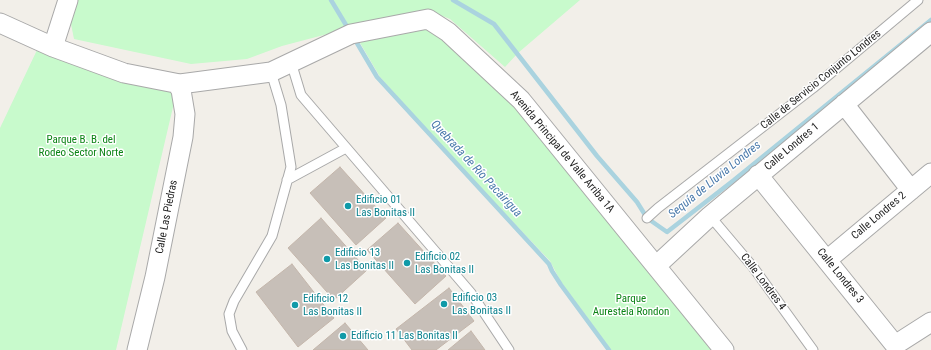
<!DOCTYPE html>
<meta charset="utf-8">
<style>
body{margin:0}
canvas{display:block;background:#f2efe9}
</style>
<canvas width="931" height="350"></canvas>
<script>
const c = document.querySelector('canvas').getContext('2d');
c.lineJoin = 'round';
function fillPath(path, color) { c.fillStyle = color; c.fill(path, 'evenodd'); }
const toPath = rows => new Path2D(rows.map(r => 'M' + r).join(''));
function strokePath(path, color, width, dash) { c.strokeStyle = color; c.lineWidth = width; c.lineCap = dash ? 'butt' : 'round'; c.setLineDash(dash || []); c.stroke(path); }
function drawText(font, color, halo, rows, align = 'center') {
  c.font = font + ' "Roboto Condensed",sans-serif'; c.lineWidth = 3; c.setLineDash([]); c.textBaseline = 'middle'; c.strokeStyle = halo; c.fillStyle = color; for (const [text, x, y, turn = 0] of rows) {
    c.save(); c.translate(x, y); c.rotate((+turn || 0) * Math.PI / 180); c.textAlign = isNaN(turn) ? turn : align; if (halo) c.strokeText(text, 0, 0); c.fillText(text, 0, 0); c.restore();
  }
}
fillPath(toPath([
 [68,0,580,0,518,53,505,67,450,19,430,11,354,27,282,46,247,59,191,64,74,39,67,4],
 [428,22,485,69,722,350,611,350,561,282,550,261,443,148,380,77,356,36],
 [37,50,177,90,116,350,0,350,0,128]
]), '#c8facc');
strokePath(toPath([
 [331,0,349,30],
 [453,0,494,24,597,156,637,202,647,218,667,232,734,180,931,20],
 [354,38,377,77,549,264,552,271,561,285,609,350]
]), '#aad3df', 4.5);
const building = toPath([
 [340,167,386,218,356,245,310,193,340,167],
 [321,218,367,270,334,300,288,248,321,218],
 [398,223,446,276,415,304,367,250,398,223],
 [292,264,334,318,298,347,256,292,292,264],
 [449,288,474,321,436,350,412,350,396,329,449,288],
 [345,323,368,350,313,350,345,323],
 [471,331,485,350,448,350,471,331]
]);
fillPath(building, '#c7bfb8');
strokePath(building, '#c4b6ab', 1);
const service = toPath([
 [291,62,301,95,471,293,509,350],
 [287,180,346,148],
 [710,216,753,267,813,350],
 [647,218,658,208,813,88,918,0],
 [242,350,232,331,229,314,234,301,272,236,291,167,281,105,271,72]
]);
const minor = toPath([
 [0,23,53,47,124,73,180,84,271,72,351,34,428,19,448,32,521,100,724,350],
 [53,47,68,0],
 [844,104,911,190],
 [758,175,895,345,931,322],
 [827,260,931,173],
 [656,266,710,216,931,32],
 [137,350,155,277,183,137,185,114,181,90,177,84]
]);
strokePath(service, '#a9a9a9', 11);
strokePath(minor, '#a9a9a9', 21);
strokePath(service, '#fff', 9);
strokePath(minor, '#fff', 19);
for (const [x, y, r, color] of [
 [348,206,4,"#0f9aa8"],
 [327,259,4,"#0f9aa8"],
 [407,263,4,"#0f9aa8"],
 [444,304,4,"#0f9aa8"],
 [295,305,4,"#0f9aa8"],
 [343,336,4,"#0f9aa8"]
]) { const dot = new Path2D(); dot.arc(x, y, r, 0, 2 * Math.PI); c.fillStyle = color; c.fill(dot); strokePath(dot, '#fff', 1.5); }
drawText('11px', '#222', '#fff', [
 ["Calle de Servicio Conjunto Londres",821,80,-39],
 ["Calle Londres 1",792,147,-40],
 ["Avenida Principal de Valle Arriba 1A",562,152,50],
 ["Calle Londres 2",879,216,-40],
 ["Calle Las Piedras",167,217,-79],
 ["Calle Londres 3",840,276,51],
 ["Calle Londres 4",763,282,53]
]);
drawText('11px', '#0c8416', '#fff', [
 ["Parque B. B. del",81,140],
 ["Rodeo Sector Norte",81,153],
 ["Parque",631,299],
 ["Aurestela Rondon",631,312]
]);
drawText('11px', '#0d838f', '#fff', [
 ["Edificio 01",356,200],
 ["Las Bonitas II",356,213],
 ["Edificio 13",335,253],
 ["Las Bonitas II",335,266],
 ["Edificio 02",415,257],
 ["Las Bonitas II",415,270],
 ["Edificio 03",452,298],
 ["Las Bonitas II",452,311],
 ["Edificio 12",303,299],
 ["Las Bonitas II",303,312],
 ["Edificio 11 Las Bonitas II",351,336]
], 'left');
drawText('italic 12px', '#4a7aab', '#fff', [
 ["Quebrada de Río Pacairigua",476,169,47],
 ["Sequía de Lluvia Londres",715,180,-39]
]);
</script>
